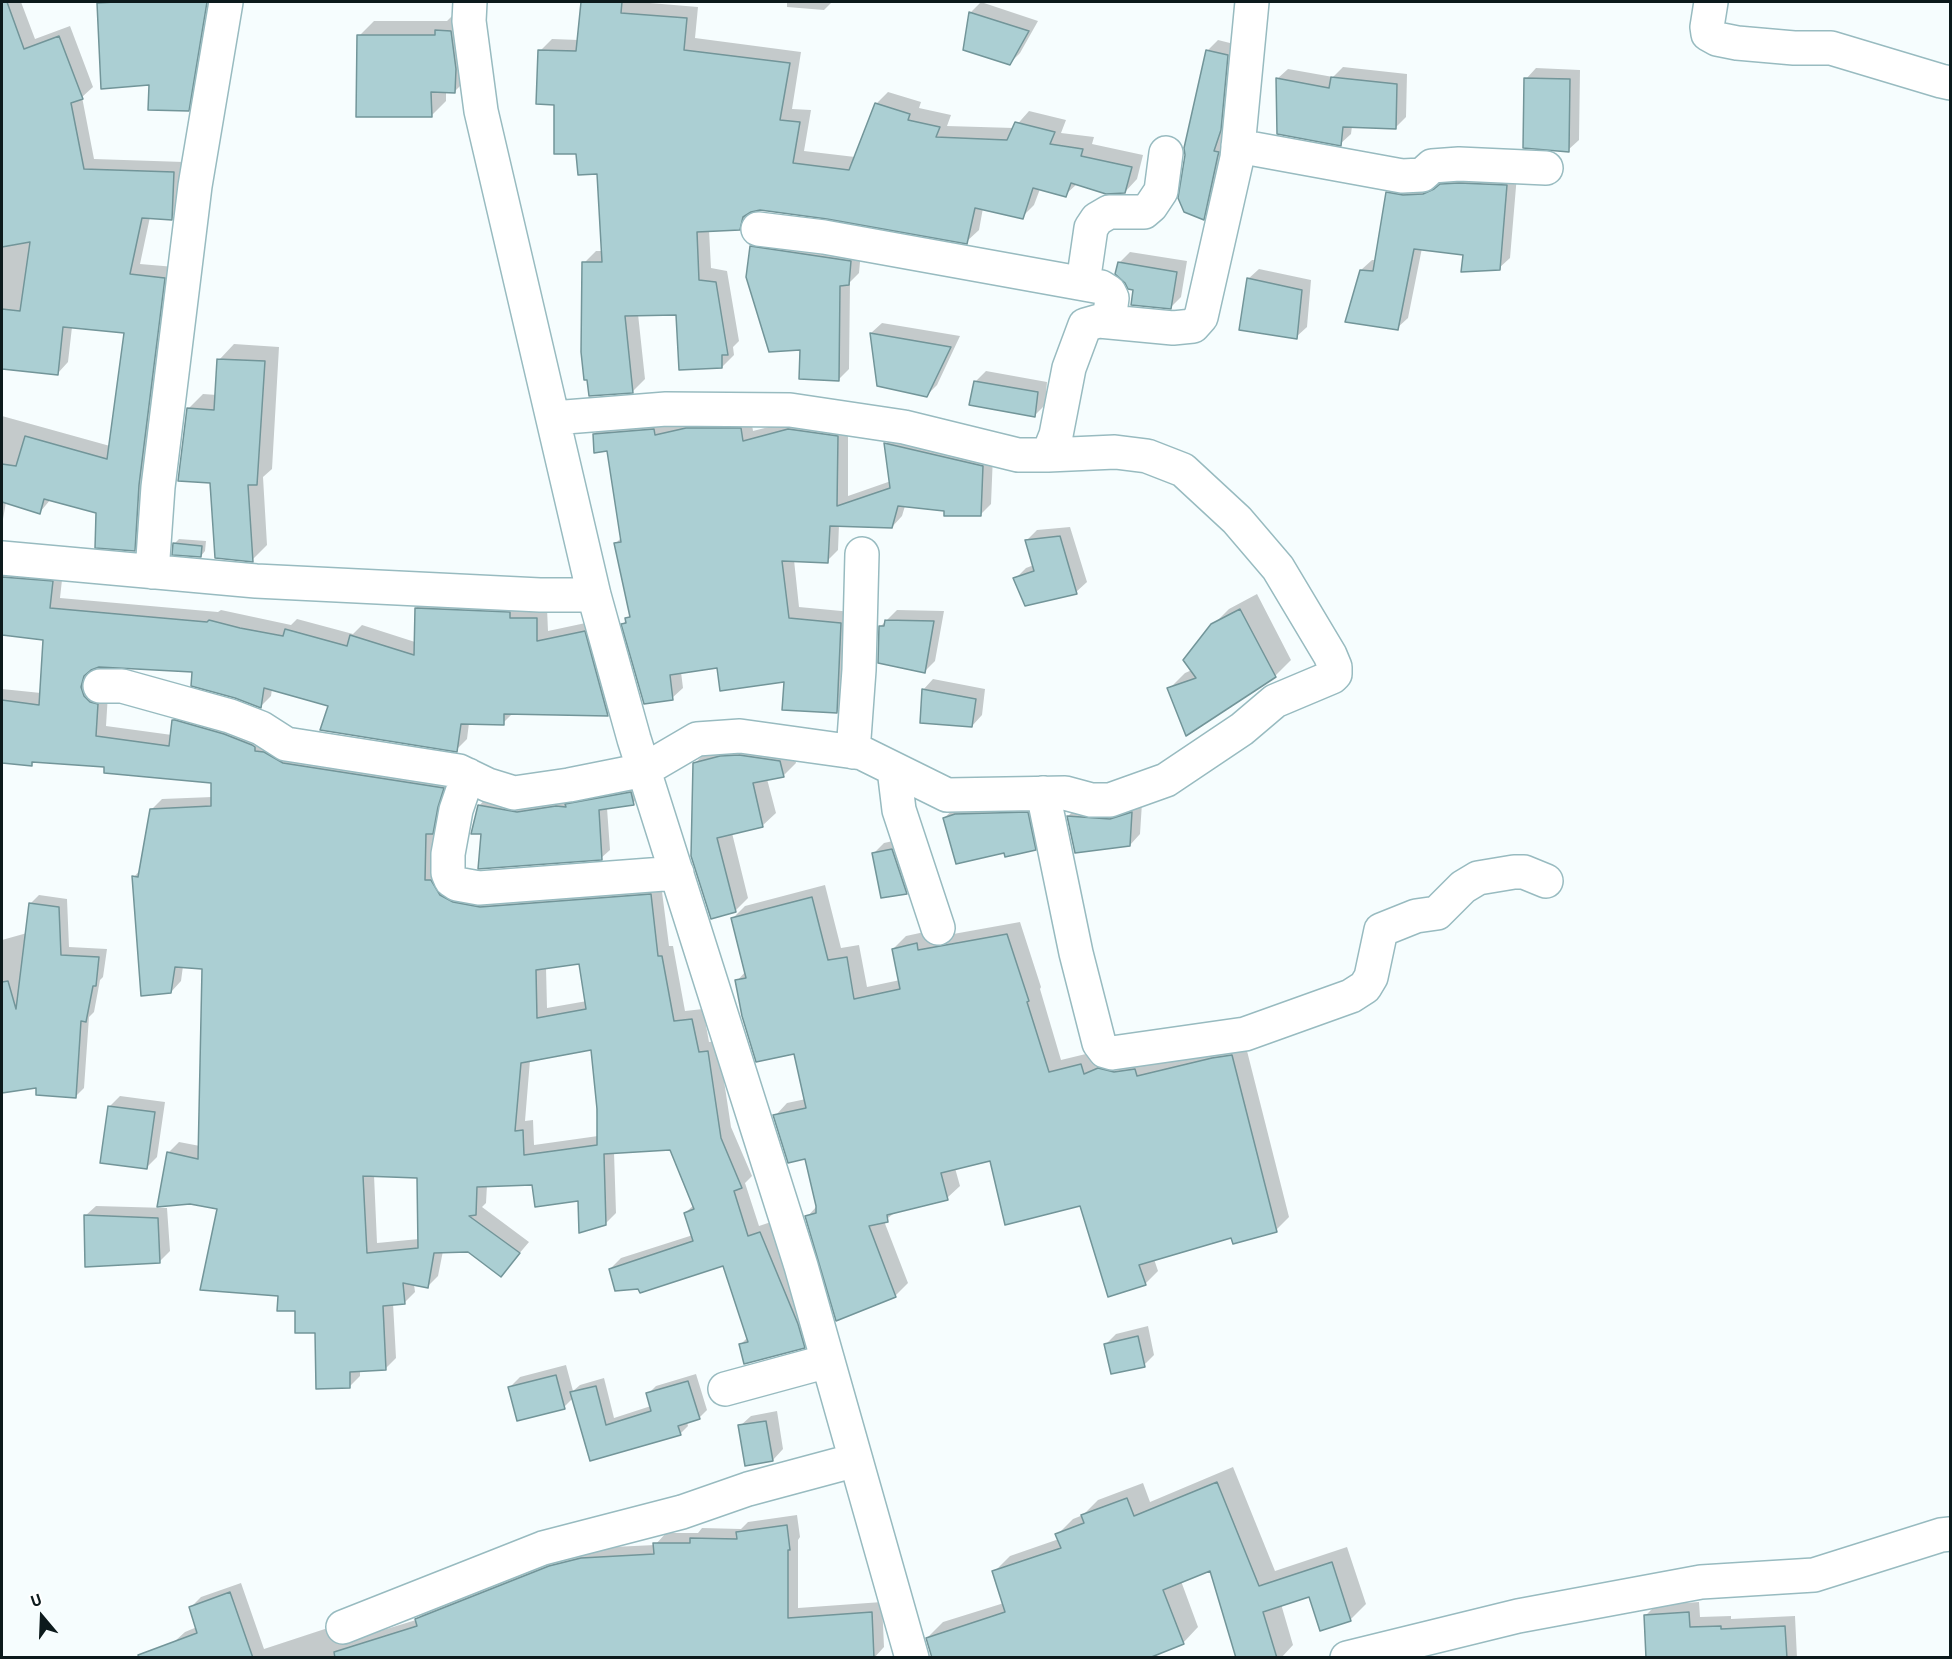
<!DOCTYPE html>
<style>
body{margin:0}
#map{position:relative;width:1952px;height:1659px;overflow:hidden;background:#f6fdfe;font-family:Barlow,sans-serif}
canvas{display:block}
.frame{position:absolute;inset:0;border:3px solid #0c1a1c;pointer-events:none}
.north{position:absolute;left:12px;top:1587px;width:60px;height:60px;-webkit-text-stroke:4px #fff;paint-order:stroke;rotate:341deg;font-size:16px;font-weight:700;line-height:24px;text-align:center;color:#0c1a1c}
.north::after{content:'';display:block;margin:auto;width:21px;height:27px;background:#0c1a1c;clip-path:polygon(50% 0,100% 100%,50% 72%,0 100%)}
</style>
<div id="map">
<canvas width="1952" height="1659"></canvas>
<div class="frame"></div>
<div class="north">U</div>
</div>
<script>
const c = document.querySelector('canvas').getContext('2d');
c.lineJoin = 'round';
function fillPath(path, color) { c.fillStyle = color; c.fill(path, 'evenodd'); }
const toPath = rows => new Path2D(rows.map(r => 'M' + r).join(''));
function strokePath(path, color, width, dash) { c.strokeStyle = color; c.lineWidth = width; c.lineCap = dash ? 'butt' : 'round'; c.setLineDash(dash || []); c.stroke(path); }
fillPath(toPath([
 [2,2,21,2,35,39,70,26,93,87,82,97,94,159,184,162,182,207,171,218,150,217,140,264,175,267,145,539,134,550,98,512,51,499,40,512,6,502,2,525,2,416,110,446,126,331,72,327,68,362,58,373,2,367],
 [101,2,214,2,198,100,188,109,150,84,98,4],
 [583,2,638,2,698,7,695,38,801,52,792,109,811,110,804,151,855,157,876,104,888,92,921,102,919,108,951,115,947,126,1014,128,1029,111,1066,120,1061,133,1094,137,1092,144,1143,155,1137,179,1125,192,1078,183,1065,195,1040,189,1034,205,1022,217,983,208,979,230,966,242,827,217,760,209,753,210,752,217,739,229,709,230,711,268,727,271,739,341,733,347,734,355,722,367,678,313,638,314,645,379,633,391,584,263,596,251,603,251,598,173,578,152,555,103,540,51,552,39,579,40],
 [787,2,832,2,824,10,787,7],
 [981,2,1038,21,1020,53,1010,63,970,13],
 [452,16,466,17,469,77,454,92,446,91,446,101,431,116,359,36,374,21,447,21],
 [1218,40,1238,45,1214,208,1203,218,1207,51],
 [1343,67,1407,74,1406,117,1395,128,1352,126,1351,134,1340,144,1277,79,1288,69,1333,77],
 [1536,68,1580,70,1579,140,1568,150,1526,79],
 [1517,175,1510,258,1499,268,1464,253,1422,248,1408,318,1397,328,1361,270,1372,260,1376,260,1388,193,1398,182,1435,184,1446,179],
 [762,236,861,251,859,273,850,282,849,369,838,380,802,348,748,276,752,246],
 [1130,252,1187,261,1181,297,1171,307,1135,288,1119,263],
 [1259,269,1311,280,1307,327,1296,337,1248,279],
 [882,323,960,336,937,385,926,396,878,385,871,333],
 [234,344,279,347,272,469,263,477,267,545,252,560,188,409,203,394,217,395,219,360],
 [986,371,1047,382,1045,405,1034,416,976,381],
 [751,418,753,431,800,419,848,426,848,496,891,481,886,444,896,433,993,455,991,504,980,515,905,506,902,516,892,527,839,525,838,550,827,561,794,560,799,607,852,612,847,701,836,711,785,681,718,666,681,672,683,688,672,698,623,624,631,614,615,544,621,538,608,450,594,434,605,423],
 [1070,527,1087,582,1076,592,1015,579,1026,568,1034,565,1027,540,1037,530],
 [179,539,206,541,205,551,201,556,174,544],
 [2,562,63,571,60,598,218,612,221,610,291,625,297,619,353,634,362,625,415,642,416,608,427,598,547,608,548,631,595,621,618,704,607,715,513,713,503,723,469,723,467,739,456,750,330,705,272,689,271,696,261,706,194,670,99,666,93,667,91,675,108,694,106,726,172,735,173,720,184,710,453,777,435,870,661,884,669,946,673,946,685,1011,703,1009,709,1042,718,1041,731,1127,752,1176,745,1183,759,1226,771,1222,815,1336,804,1347,741,1344,748,1337,724,1264,639,1287,610,1269,621,1258,693,1235,685,1213,694,1205,671,1149,614,1152,616,1213,605,1224,579,1199,534,1183,487,1185,486,1203,482,1207,529,1242,501,1275,468,1251,443,1251,438,1276,428,1286,414,1284,415,1292,404,1303,393,1303,396,1358,385,1369,360,1370,360,1376,349,1387,317,1331,280,1294,219,1208,168,1153,179,1142,200,1146,204,967,183,966,181,981,171,992,134,877,141,869,151,810,162,799,212,797,213,782,106,766,35,761,32,764,2,761,2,689,41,693,45,639,2,634],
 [580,963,587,1001,547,1008,546,967],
 [593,1048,598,1136,534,1145,533,1120,525,1121,530,1060],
 [374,1175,419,1177,419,1239,377,1243],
 [1257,594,1291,660,1275,676,1169,689,1185,673,1192,670,1213,625,1229,609],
 [897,610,944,611,935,661,924,672,880,627],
 [933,679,985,689,982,715,972,726,923,690],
 [793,748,796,763,783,776,767,779,776,813,762,826,732,833,748,898,735,911,695,763,708,750],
 [639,784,641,795,633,803,607,808,610,850,601,858,482,832,479,806,487,797],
 [1038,803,1045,838,1035,848,1005,851,944,818,955,808],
 [1142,803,1140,834,1130,845,1068,816,1079,806],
 [902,839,916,882,906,892,874,853,884,843],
 [825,885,841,948,859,945,867,987,900,980,893,949,906,936,929,931,931,938,1020,922,1041,987,1040,989,1061,1060,1094,1052,1147,1057,1149,1064,1226,1045,1245,1043,1289,1217,1276,1230,1232,1236,1154,1259,1158,1271,1145,1284,1081,1204,991,1159,955,1168,960,1186,947,1198,897,1211,884,1221,908,1283,895,1296,807,1217,817,1206,806,1157,775,1116,787,1103,806,1099,795,1052,737,981,746,971,732,919,745,906],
 [39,895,67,899,69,947,107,949,103,977,100,980,94,1012,89,1017,84,1088,76,1096,38,1087,2,1092,2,940,27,933,31,903],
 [120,1096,165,1102,157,1157,147,1167,110,1106],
 [96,1206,167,1208,170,1251,159,1262,85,1216],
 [1148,1326,1154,1355,1144,1365,1106,1344,1116,1334],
 [566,1365,573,1391,580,1385,604,1378,614,1418,651,1406,648,1394,656,1386,696,1374,707,1410,699,1418,687,1422,688,1426,680,1434,591,1460,573,1398,564,1407,509,1388,520,1377],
 [777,1411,783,1449,773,1460,740,1426,751,1416],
 [1233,1467,1275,1571,1347,1547,1366,1604,1350,1620,1310,1595,1281,1604,1293,1645,1281,1658,1238,1658,1211,1569,1181,1581,1198,1627,1183,1643,927,1638,943,1622,1004,1603,994,1572,1010,1556,1059,1539,1057,1535,1073,1519,1083,1515,1098,1500,1143,1483,1150,1502],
 [797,1515,800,1537,798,1540,798,1608,882,1602,884,1647,874,1658,180,1658,174,1642,185,1632,197,1627,190,1608,201,1597,241,1583,264,1649,337,1625,379,1629,380,1631,416,1620,428,1608,561,1556,592,1548,655,1545,666,1533,698,1533,702,1528,741,1529,748,1522],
 [1699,1602,1700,1617,1731,1616,1731,1619,1795,1616,1797,1658,1648,1658,1645,1616,1656,1605]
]), '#0003');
const building = toPath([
 [2,2,7,2,24,49,59,36,83,99,71,103,84,169,174,172,172,220,142,218,130,274,165,278,139,485,135,551,95,548,96,513,44,499,40,514,2,502,2,464,16,466,25,436,107,459,124,333,63,327,58,375,2,369,2,309,20,311,30,242,2,247,2,2],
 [115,2,207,2,189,111,148,110,149,85,101,89,97,3,115,2],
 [581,2,622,2,621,13,687,18,684,50,790,63,780,120,800,122,793,163,849,170,875,103,910,114,908,120,940,127,936,137,1007,140,1015,122,1055,132,1050,144,1083,149,1081,156,1132,167,1125,193,1106,194,1071,183,1066,197,1033,188,1023,219,975,208,967,244,827,219,760,210,751,212,743,217,740,230,697,232,699,280,716,282,728,355,722,355,722,368,679,370,676,315,625,316,633,393,589,396,587,380,584,380,581,352,582,262,602,262,597,174,578,175,576,154,554,154,554,105,536,104,538,50,576,51,581,2],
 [969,12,1029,31,1010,65,963,50,969,12],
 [435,30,451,31,456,69,455,93,431,92,432,117,356,117,357,35,435,35,435,30],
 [1206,50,1228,55,1221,130,1214,151,1219,152,1218,155,1204,220,1184,212,1178,198,1185,155,1184,148,1206,50],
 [1331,77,1397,84,1396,129,1343,127,1341,146,1277,134,1276,78,1329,88,1331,77],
 [1524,78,1570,79,1569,152,1523,148,1524,78],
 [1459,183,1507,185,1500,270,1461,272,1463,255,1414,249,1398,330,1345,322,1360,270,1373,271,1386,192,1403,195,1423,194,1434,189,1440,184,1459,183],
 [750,246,851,261,849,285,840,286,839,381,799,379,800,350,769,352,746,277,750,246],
 [1118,262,1177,272,1171,309,1131,305,1133,290,1128,289,1125,283,1115,274,1118,262],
 [1247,278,1302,290,1297,339,1239,330,1247,278],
 [870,333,951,347,927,397,877,386,870,333],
 [217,359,265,361,257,485,248,485,253,562,215,558,210,483,178,481,187,408,214,410,217,359],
 [974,381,1038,392,1035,417,969,405,974,381],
 [686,428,741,428,743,441,788,429,838,436,837,506,890,488,884,443,983,466,981,516,944,516,944,511,898,506,892,528,830,526,828,563,782,561,789,618,841,623,837,713,782,710,784,682,720,691,717,668,670,675,673,700,644,704,621,624,626,623,625,618,630,617,614,543,621,542,607,451,594,453,593,434,654,429,655,435,686,428],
 [1060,536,1077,594,1025,606,1013,578,1034,571,1025,540,1060,536],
 [173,543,202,546,201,557,172,555,173,543],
 [2,577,53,581,50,608,207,622,209,620,240,628,283,636,285,629,347,646,350,635,414,655,415,608,510,612,510,618,537,618,537,641,585,631,608,716,504,714,504,725,461,724,457,752,320,730,328,706,264,688,261,708,235,698,191,686,192,672,99,667,91,670,84,676,81,687,84,696,90,702,98,704,96,736,169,746,172,720,175,720,224,734,252,745,255,747,255,751,264,752,283,763,444,788,438,807,433,834,426,834,425,880,431,880,440,895,453,902,480,907,651,894,658,956,662,956,674,1021,692,1019,699,1052,708,1051,721,1138,742,1188,734,1191,748,1236,760,1232,798,1324,805,1348,744,1364,739,1344,748,1342,723,1266,640,1293,638,1289,615,1291,609,1269,693,1241,684,1213,694,1209,670,1150,604,1154,606,1225,579,1233,578,1201,535,1207,532,1185,477,1187,476,1215,469,1216,520,1253,501,1277,468,1252,434,1253,428,1288,403,1283,405,1304,383,1306,386,1370,350,1372,350,1388,316,1389,315,1333,295,1333,295,1311,277,1311,278,1296,200,1290,217,1209,190,1204,157,1207,167,1152,198,1159,202,969,175,967,171,993,141,996,132,876,138,877,150,809,211,806,211,783,104,773,104,767,32,762,32,766,2,763,2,700,39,705,43,640,2,635,2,577],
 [579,964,586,1009,537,1018,536,970,579,964],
 [591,1050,597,1109,597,1145,524,1155,523,1130,515,1131,521,1063,591,1050],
 [363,1176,417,1178,418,1248,367,1253,363,1176],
 [1240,609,1276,677,1186,736,1167,688,1196,678,1183,660,1211,624,1240,609],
 [885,620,934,621,925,673,878,663,879,626,884,626,885,620],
 [922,689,976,699,972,727,920,723,922,689],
 [739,755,780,761,784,777,753,783,763,827,717,838,736,912,711,919,691,856,693,763,720,756,739,755],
 [631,792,634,805,599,810,602,860,478,869,481,834,471,834,478,805,517,812,556,806,566,807,565,804,631,792],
 [1028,812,1036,850,1005,857,1004,853,956,864,943,818,955,814,1028,812],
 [1132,812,1130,846,1075,853,1067,816,1110,819,1132,812],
 [892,849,907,894,881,898,872,853,892,849],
 [812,897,828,960,847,957,854,999,900,989,892,949,917,943,918,950,1007,934,1029,1001,1027,1002,1049,1072,1081,1064,1084,1074,1098,1068,1114,1072,1135,1069,1137,1076,1212,1058,1232,1055,1277,1232,1233,1244,1231,1238,1139,1265,1146,1285,1108,1297,1080,1206,1005,1225,990,1161,941,1173,948,1200,887,1215,888,1222,869,1226,896,1297,836,1321,805,1216,816,1213,816,1206,805,1159,788,1163,773,1115,806,1108,794,1054,756,1062,742,1016,735,980,746,978,731,918,812,897],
 [29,903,59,907,61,955,99,957,96,986,93,986,86,1022,81,1021,76,1098,36,1095,36,1088,2,1093,2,982,8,981,16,1009,29,903],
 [108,1106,155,1112,147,1169,100,1163,108,1106],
 [84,1215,158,1218,160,1263,85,1267,84,1215],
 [1138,1336,1145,1367,1111,1374,1104,1344,1138,1336],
 [556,1375,565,1409,517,1421,508,1387,556,1375],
 [688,1381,700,1419,678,1426,681,1435,590,1461,570,1392,596,1386,606,1425,651,1411,646,1393,688,1381],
 [766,1421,773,1461,745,1466,738,1425,766,1421],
 [1217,1482,1259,1586,1332,1562,1351,1621,1320,1631,1309,1597,1263,1612,1277,1658,1236,1658,1210,1571,1163,1590,1184,1644,1149,1658,932,1658,926,1638,1005,1612,992,1571,1061,1548,1055,1534,1084,1523,1081,1515,1127,1498,1134,1516,1217,1482],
 [787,1525,790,1550,788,1550,788,1618,872,1612,874,1658,335,1658,334,1652,417,1626,415,1619,549,1566,581,1558,654,1554,653,1543,690,1543,690,1538,737,1539,736,1532,787,1525],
 [230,1592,253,1658,139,1658,138,1655,197,1633,189,1607,230,1592],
 [1689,1612,1690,1627,1721,1626,1721,1629,1785,1626,1787,1658,1646,1658,1644,1615,1689,1612]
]);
fillPath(building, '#abcfd3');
strokePath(building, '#729599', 1.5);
const minor = toPath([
 [470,2,469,21,481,111,594,595,634,739,801,1266,912,1658],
 [1711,2,1707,27,1708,34,1717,39,1737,43,1794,48,1831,48,1941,81,1950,83],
 [1238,146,1402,176,1422,175,1432,166,1459,164,1546,168],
 [758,229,824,237,1101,287,1109,292,1112,298,1109,322],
 [1083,283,1091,228,1097,219,1109,212,1144,212,1151,206,1161,191,1166,153],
 [553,418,666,409,790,410,904,427,1018,455,1048,455,1056,435,1069,368,1085,325,1099,321,1173,328,1193,326,1201,317,1237,158,1252,2],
 [2,558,256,581,540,595,594,595],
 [152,572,158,487,195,186,226,2],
 [100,686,122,686,230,716,261,728,286,744,459,771,488,785,514,793,569,785,644,770,697,739,740,736,862,753,947,795,1065,793,1091,800,1110,800,1166,780,1242,729,1275,701,1332,677,1335,674,1335,667,1330,655,1278,568,1237,520,1183,470,1147,456,1115,452,1048,455],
 [853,752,859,670,862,554],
 [894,769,899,810,938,928],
 [468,775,456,810,448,854,448,873,451,880,457,884,479,888,677,873],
 [1043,793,1076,953,1099,1043,1105,1051,1112,1053,1245,1034,1351,996,1365,987,1371,977,1381,930,1416,916,1437,913,1463,887,1478,878,1514,872,1524,872,1546,881],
 [725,1389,828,1361],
 [343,1627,543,1548,682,1512,748,1489,856,1460],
 [1347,1658,1518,1616,1701,1582,1814,1575,1941,1535,1950,1534]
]);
strokePath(minor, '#98bbc0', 36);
strokePath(minor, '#fff', 33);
</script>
